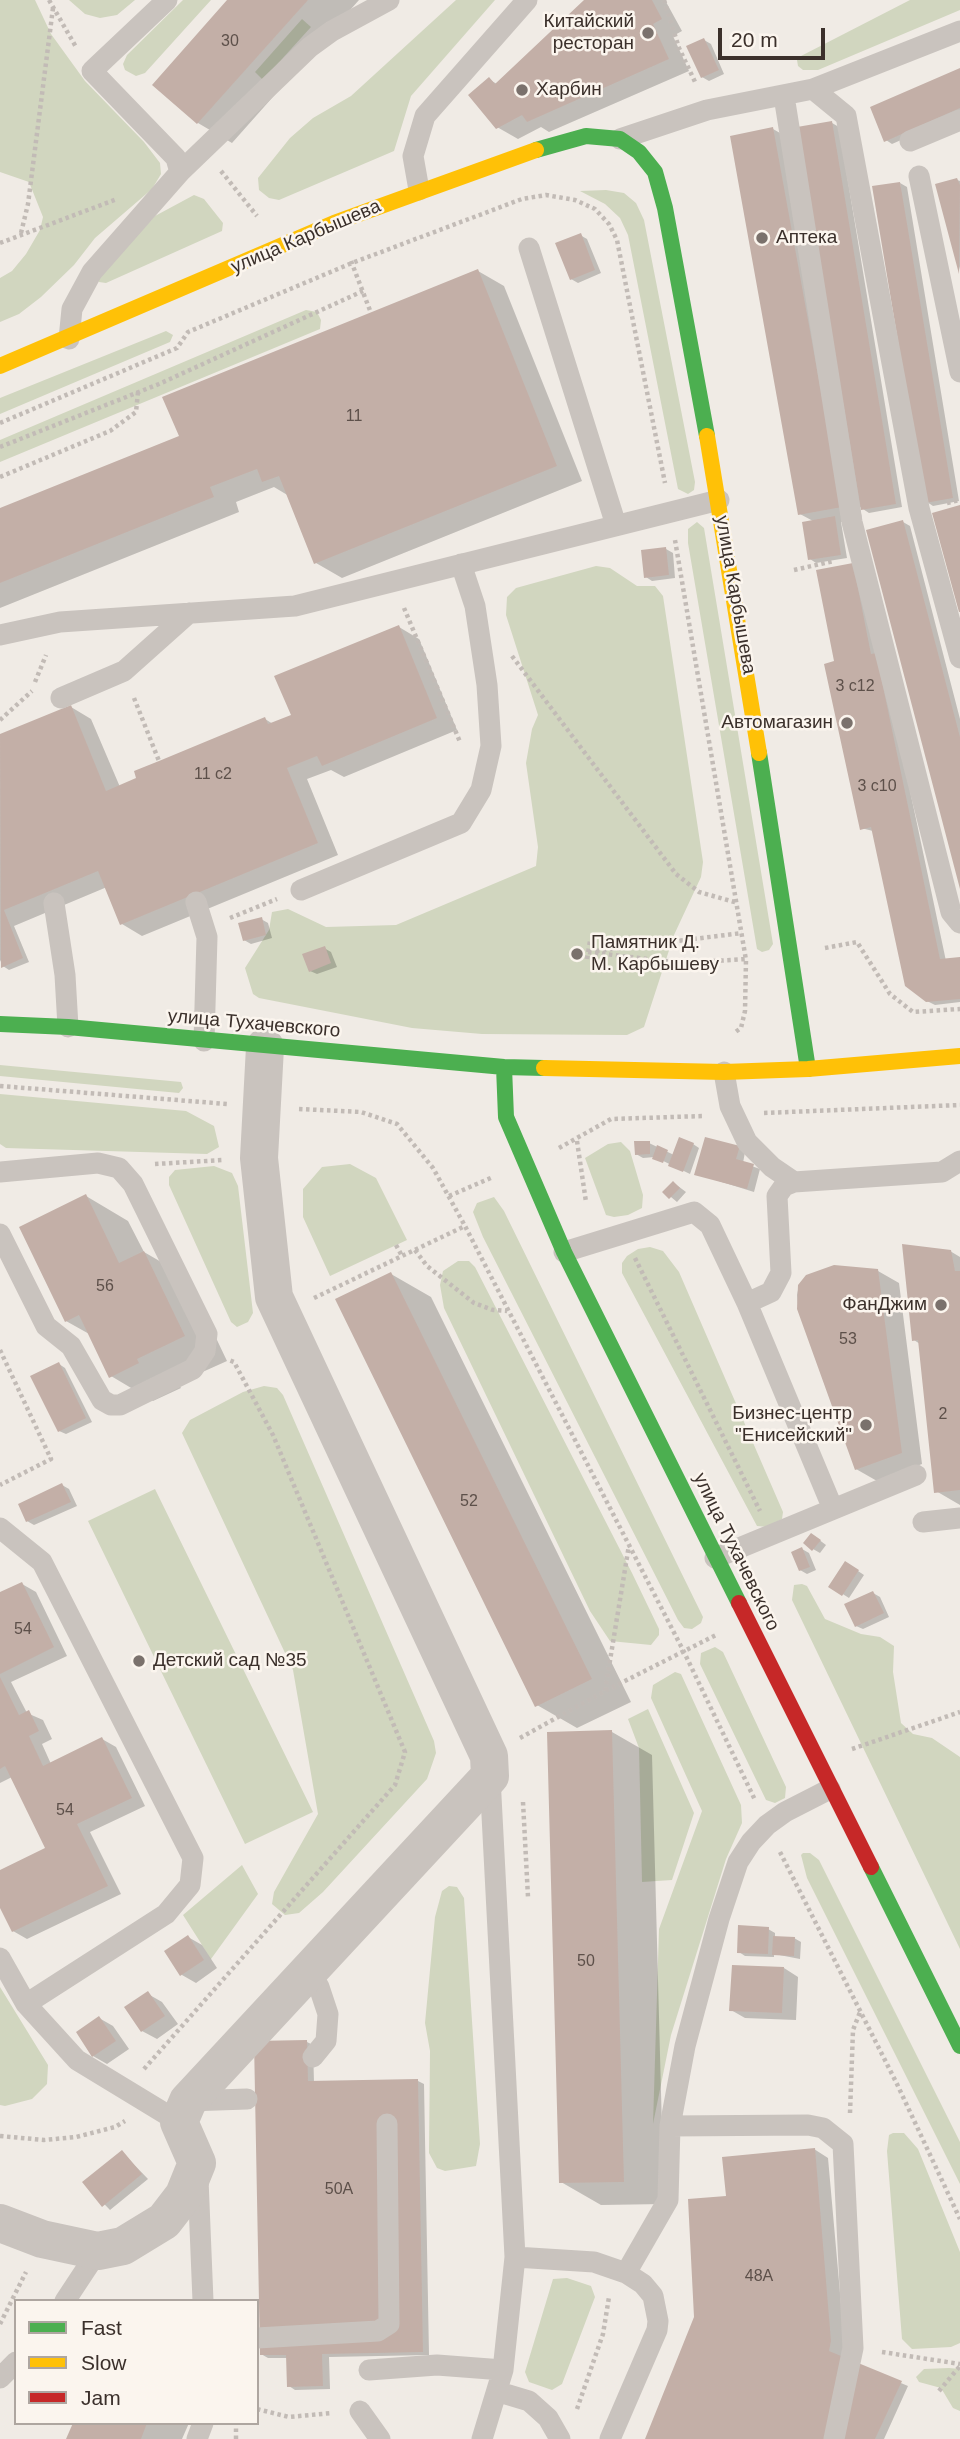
<!DOCTYPE html>
<meta charset="utf-8">
<style>
body{margin:0}
#map{position:relative;width:960px;height:2439px;overflow:hidden;background:#f0ebe5;font-family:Arial,sans-serif}
canvas{display:block}
.legend{position:absolute;left:14px;top:2299px;width:245px;height:126px;box-sizing:border-box;background:#fbf5ee;border:2px solid #aea6a0;margin:0;padding:9px 12px;list-style:none;font-size:21px;color:#3b302b}
.legend li{display:flex;align-items:center;gap:14px;height:35px}
.legend b{width:35px;border:2px solid #aea6a0}
.scale{position:absolute;left:718px;top:28px;width:107px;height:32px;box-sizing:border-box;border:4px solid #3b302b;border-top:0;padding-left:9px;font-size:21px;line-height:24px;white-space:nowrap;color:#3b302b;-webkit-text-stroke:5px #fbf5ee;paint-order:stroke}
</style>
<div id="map">
<canvas width="960" height="2439"></canvas>
<ul class="legend">
<li><b style="height:9px;background:#4caf50"></b>Fast</li>
<li><b style="height:9px;background:#ffc107"></b>Slow</li>
<li><b style="height:9px;background:#c62828"></b>Jam</li>
</ul>
<div class="scale">20 m</div>
</div>
<script>
const c = document.querySelector('canvas').getContext('2d');
c.lineJoin = 'round';
function fillPath(path, color) { c.fillStyle = color; c.fill(path, 'evenodd'); }
const toPath = rows => new Path2D(rows.map(r => 'M' + r).join(''));
function strokePath(path, color, width, dash) { c.strokeStyle = color; c.lineWidth = width; c.lineCap = dash ? 'butt' : 'round'; c.setLineDash(dash || []); c.stroke(path); }
function drawText(font, color, halo, rows, align = 'center') {
  c.font = font + ' Arial,sans-serif'; c.lineWidth = 5; c.setLineDash([]); c.textBaseline = 'middle'; c.strokeStyle = halo; c.fillStyle = color; for (const [text, x, y, turn = 0] of rows) {
    c.save(); c.translate(x, y); c.rotate((+turn || 0) * Math.PI / 180); c.textAlign = isNaN(turn) ? turn : align; if (halo) c.strokeText(text, 0, 0); c.fillText(text, 0, 0); c.restore();
  }
}
fillPath(toPath([
 [0,0,35,0,51,34,85,81,144,142,160,163,161,174,152,189,95,238,74,265,41,297,19,314,0,322,0,278,12,271,26,254,40,230,43,217,29,182,0,172],
 [69,0,135,0,117,15,100,18,85,14],
 [183,0,211,0,145,73,136,76,125,70,123,64,127,55],
 [456,0,495,0,411,96,394,151,279,200,269,198,259,190,258,178,290,138,313,118,351,96],
 [910,0,960,0,960,10,818,70,803,70,798,66,797,60,801,56],
 [302,19,311,27,263,80,255,72],
 [606,190,624,193,636,203,644,220,695,482,694,490,688,494,678,489,628,235,620,218,605,204,580,191],
 [194,195,204,199,223,223,222,231,106,283,99,282,99,277,155,216],
 [306,310,317,312,321,320,320,329,0,462,0,440],
 [166,331,173,335,170,342,0,414,0,398],
 [697,522,704,528,773,944,769,950,762,952,757,949,688,543,688,529],
 [596,566,610,568,637,586,655,586,663,596,703,862,701,877,674,935,644,1027,627,1035,482,1034,412,1028,259,998,253,994,245,968,269,930,272,912,288,909,326,927,396,925,536,866,538,847,526,763,532,729,538,715,506,615,507,597,516,588],
 [0,1065,181,1082,183,1088,179,1093,0,1076],
 [0,1094,186,1111,214,1126,219,1147,207,1154,6,1148,0,1144],
 [621,1142,630,1151,643,1195,642,1208,628,1215,614,1217,606,1215,585,1158,608,1144],
 [350,1164,376,1178,407,1240,330,1276,303,1217,303,1189,322,1167],
 [214,1166,232,1173,238,1186,253,1313,248,1322,237,1327,231,1322,169,1185,169,1177,175,1170],
 [494,1197,504,1211,703,1617,701,1623,692,1629,684,1628,678,1620,483,1237,473,1212,477,1203],
 [650,1247,663,1251,679,1272,783,1512,782,1519,768,1527,757,1526,622,1273,622,1263,627,1256,638,1249],
 [458,1261,469,1261,475,1267,632,1573,659,1629,659,1635,651,1645,610,1641,590,1611,444,1308,440,1285,443,1271],
 [264,1386,277,1388,283,1395,434,1741,436,1753,427,1779,323,1892,299,1913,285,1915,272,1904,274,1892,318,1814,293,1670,182,1433,190,1420,243,1392],
 [155,1489,313,1812,245,1844,88,1521],
 [802,1584,807,1586,825,1619,861,1634,880,1637,894,1646,893,1672,901,1723,913,1734,932,1738,960,1757,960,1949,792,1600,794,1585],
 [715,1647,723,1652,786,1787,785,1798,775,1803,766,1800,700,1664,701,1653],
 [675,1672,681,1674,741,1805,742,1823,726,1859,671,2035,653,2124,659,1929,702,1811,651,1698,653,1685],
 [648,1709,694,1813,672,1880,642,1882,639,1748,628,1719],
 [803,1853,810,1853,819,1860,960,2142,960,2184,807,1878,801,1855],
 [242,1865,258,1894,211,1959,183,1915],
 [449,1886,457,1887,464,1898,480,2144,476,2166,445,2171,437,2168,429,2153,430,2051,425,2023,435,1917,442,1891],
 [0,1987,48,2065,47,2084,32,2099,5,2106,0,2105],
 [893,2133,904,2133,918,2149,960,2252,960,2343,951,2347,912,2349,902,2339,887,2151,889,2135],
 [567,2278,591,2286,595,2297,562,2384,552,2390,529,2382,525,2372,553,2279],
 [949,2368,960,2369,960,2411,953,2408,941,2388,919,2382,916,2377,924,2369]
]), '#d1d6bf');
fillPath(toPath([
 [229,0,359,0,232,143,198,123,154,85],
 [586,0,665,0,682,31,673,36,689,71,549,132,541,127,518,139,497,127,490,80,497,84],
 [704,40,711,44,724,74,709,81,702,77],
 [960,69,960,114,892,144,886,140],
 [832,123,839,127,902,507,869,513,860,507,862,519,841,522,847,558,816,563,810,559,813,521,800,514,773,129,794,141],
 [957,180,960,181,960,270,937,185],
 [900,183,907,187,959,501,933,506,927,502],
 [580,235,587,239,601,273,578,283,571,279],
 [478,271,504,286,582,481,342,578,316,563,289,496,274,487,236,502,239,512,0,608,0,510,181,437],
 [903,522,910,526,960,719,960,886],
 [666,549,673,553,675,578,652,581,646,577],
 [852,564,882,658,946,961,960,959,960,1002,935,1005,927,1001,873,831,861,828,836,662],
 [399,627,419,639,457,730,344,777,331,770,307,779,338,855,142,936,122,924,107,887,14,926,29,962,9,970,3,966,0,960,0,736,71,707,91,719,120,787,265,719,273,724,293,715],
 [261,919,268,923,272,938,251,944,244,940],
 [324,948,331,952,337,967,317,974,310,971],
 [649,1143,674,1155,693,1144,699,1148,690,1174,655,1157,643,1158,636,1154],
 [739,1148,745,1152,743,1163,760,1169,754,1192,696,1174],
 [674,1183,686,1192,677,1202,665,1192],
 [86,1196,128,1221,144,1252,187,1277,227,1361,178,1383,181,1388,153,1401,111,1376,91,1335,66,1321],
 [950,1251,960,1257,960,1505,936,1491,920,1344,914,1340],
 [878,1271,899,1283,922,1464,877,1481,856,1469,798,1308,797,1295,799,1285],
 [391,1274,431,1297,631,1702,577,1728,537,1705],
 [59,1364,65,1368,92,1422,66,1434,59,1431],
 [62,1485,69,1489,77,1506,34,1525,27,1521],
 [818,1539,826,1545,820,1553,813,1549],
 [802,1549,809,1553,816,1570,807,1574,800,1570],
 [846,1563,864,1575,849,1598,830,1586],
 [22,1584,36,1592,67,1656,11,1682,27,1713,43,1720,52,1739,42,1744,51,1764,102,1739,116,1747,145,1806,90,1832,121,1894,27,1939,13,1931,0,1904,0,1872,47,1849,12,1777,0,1783,0,1594],
 [873,1593,880,1597,889,1617,863,1629,856,1626],
 [612,1732,652,1755,664,2204,601,2205,561,2182],
 [768,1929,775,1933,775,1938,794,1938,801,1942,800,1959,774,1954,774,1957,745,1956,739,1952],
 [188,1937,202,1945,217,1968,196,1983,182,1975],
 [784,1968,798,1977,796,2020,745,2018,731,2010],
 [148,1994,162,2002,178,2024,157,2039,142,2031,127,2008],
 [99,2018,113,2026,129,2049,107,2064,93,2056],
 [307,2042,313,2045,314,2083,418,2081,424,2084,429,2355,329,2357,330,2389,295,2390,289,2386,288,2358,268,2358,261,2354],
 [814,2149,828,2158,845,2349,841,2358,908,2386,884,2439,646,2439,695,2318,728,2197],
 [122,2152,148,2179,110,2210,84,2183],
 [75,2423,189,2423,182,2439,68,2439]
]), '#0003');
fillPath(toPath([
 [227,0,308,0,197,124,152,85],
 [584,0,652,0,662,19,653,24,669,59,527,122,522,115,496,129,468,95,489,77,495,84],
 [704,38,719,70,701,78,686,46],
 [960,68,960,108,884,142,870,107],
 [832,121,896,504,861,510,797,127],
 [773,127,842,507,798,515,730,136],
 [957,178,960,185,959,274,935,184],
 [900,182,953,498,925,503,872,186],
 [581,233,595,270,570,280,555,243],
 [478,269,557,466,314,564,279,476,262,482,257,469,210,487,214,497,0,583,0,508,179,436,162,397],
 [960,505,960,612,959,612,932,513],
 [835,516,841,555,808,560,802,522],
 [903,520,960,737,960,889,866,530],
 [666,547,669,575,644,578,641,550],
 [853,563,871,654,876,653,940,959,960,957,960,999,926,1002,905,986,871,827,860,830,824,664,834,661,816,570],
 [399,625,437,718,322,766,317,756,287,768,318,843,120,925,98,871,4,910,23,958,1,968,0,734,71,705,106,791,136,778,134,771,159,761,265,717,268,724,291,715,274,676],
 [262,917,266,935,243,941,238,923],
 [325,946,331,963,309,972,302,954],
 [679,1137,694,1143,683,1172,668,1166],
 [705,1137,740,1146,736,1159,754,1164,747,1189,694,1175],
 [634,1141,650,1141,650,1154,635,1155],
 [657,1145,668,1150,663,1163,652,1159],
 [673,1181,680,1188,669,1199,662,1192],
 [86,1194,119,1263,144,1251,185,1336,137,1359,139,1363,109,1378,79,1315,65,1322,19,1227],
 [902,1244,951,1250,955,1271,960,1271,960,1490,934,1493,918,1340,912,1341],
 [834,1265,878,1269,902,1453,855,1470,797,1309,798,1285,806,1275],
 [391,1272,592,1679,535,1707,335,1299],
 [59,1362,86,1418,58,1432,30,1376],
 [62,1483,71,1502,26,1522,18,1504],
 [811,1533,821,1540,812,1551,803,1543],
 [802,1547,810,1567,799,1571,791,1552],
 [845,1561,859,1570,842,1596,828,1587],
 [22,1582,54,1647,0,1674,0,1592],
 [873,1591,884,1613,855,1627,844,1604],
 [0,1677,19,1715,29,1710,39,1731,29,1736,43,1766,102,1737,132,1798,77,1824,108,1886,12,1932,0,1908,0,1870,45,1848,5,1766,0,1769],
 [612,1730,624,2182,559,2183,547,1732],
 [738,1925,769,1927,768,1954,737,1953],
 [188,1935,204,1960,180,1976,164,1951],
 [773,1936,795,1937,794,1956,772,1955],
 [732,1965,784,1967,782,2013,729,2011],
 [148,1991,165,2016,141,2032,124,2007],
 [99,2016,116,2041,92,2057,76,2032],
 [307,2040,308,2081,418,2079,423,2352,322,2354,323,2386,287,2387,286,2355,260,2355,254,2041],
 [815,2148,831,2341,829,2351,902,2381,875,2439,645,2439,694,2317,688,2199,726,2196,722,2157],
 [122,2150,142,2174,102,2207,82,2182],
 [73,2423,147,2423,141,2439,66,2439]
]), '#c3afa7');
strokePath(toPath([
 [49,0,76,47],
 [664,0,679,48,696,84],
 [221,171,257,216],
 [21,233,28,204,53,8],
 [0,243,117,199],
 [351,261,371,313],
 [0,423,177,348,188,332,352,263,522,199,546,195,575,200,595,209,609,224,617,240,665,483],
 [0,447,159,384,363,291],
 [0,477,110,431,136,412,138,392],
 [947,503,960,500],
 [675,540,746,960,745,1011,741,1028,734,1033],
 [794,570,834,561],
 [404,608,460,742],
 [512,656,676,874,699,892,738,903],
 [35,682,46,655],
 [134,698,159,761],
 [0,720,32,691],
 [230,918,277,899],
 [825,948,857,942,890,994,913,1012,960,1009],
 [596,951,742,933],
 [588,952,681,963,747,959],
 [587,959,590,941],
 [0,1086,227,1104],
 [299,1109,361,1112,397,1124,433,1168,465,1226],
 [764,1113,960,1105],
 [577,1141,586,1202],
 [559,1148,611,1119,703,1116],
 [155,1164,223,1160],
 [449,1196,493,1177],
 [396,1245,402,1256],
 [415,1250,427,1266,474,1303,493,1310,507,1311],
 [635,1258,760,1511],
 [314,1298,465,1226,684,1652,755,1800],
 [0,1350,51,1459,0,1485],
 [605,1691,629,1545],
 [520,1738,605,1691,716,1635],
 [852,1749,960,1712],
 [523,1802,528,1897],
 [780,1852,897,2084,960,2219],
 [144,2069,395,1785,405,1752,273,1435,234,1362,229,1360],
 [850,2113,853,2030,860,2012],
 [0,2136,44,2140,76,2137,115,2127,125,2121],
 [0,2324,26,2272],
 [882,2352,960,2364],
 [939,2391,960,2366],
 [257,2409,289,2417,332,2413],
 [577,2409,603,2334,609,2297],
 [236,2439,236,2423]
]), '#c2bbb6', 4.5, [3.5, 3.5]);
strokePath(toPath([
 [167,0,92,71,176,158,180,172],
 [813,89,846,116,919,508,960,658],
 [784,96,852,522,951,912,960,923],
 [620,139,707,110,813,89,960,31],
 [910,141,960,120],
 [919,176,960,372],
 [419,190,413,156,425,116,527,0],
 [529,248,616,525],
 [69,339,72,309,92,272,180,172,310,47,332,31,389,0],
 [0,635,60,622,295,606,719,500],
 [61,698,124,671,189,613],
 [301,890,461,823,481,790,491,746,487,685,475,606,461,564],
 [196,902,207,937,204,1041],
 [54,903,65,975,68,1027],
 [724,1072,730,1106,747,1142,772,1167,794,1182],
 [0,1172,98,1163,119,1168,133,1184,207,1334,205,1351,193,1369,120,1405,111,1405,102,1400,71,1346,46,1326,0,1234],
 [564,1252,694,1212,710,1225,747,1303],
 [833,1509,747,1303,771,1292,781,1273,777,1196,784,1186,794,1182,942,1172,960,1161],
 [923,1522,960,1518],
 [0,1528,42,1562,193,1858,190,1885,166,1914,26,2004],
 [715,1558,916,1475],
 [490,1777,515,2257,594,2262,626,2273,668,2200,670,2126,685,2046,719,1919,738,1862,751,1842,767,1825,785,1812,830,1789],
 [0,1958,26,2004,77,2060,179,2122],
 [309,1969,319,1987,328,2014,326,2041,313,2057],
 [188,2101,247,2099],
 [670,2126,808,2125,823,2128,843,2144,853,2348,834,2439],
 [198,2179,203,2301],
 [65,2301,98,2251],
 [257,2338,378,2331,389,2324,387,2124],
 [369,2370,437,2365,503,2370],
 [0,2378,16,2362],
 [499,2392,529,2401,548,2418,560,2439],
 [360,2411,380,2439],
 [197,2439,203,2423],
 [482,2439,503,2370,515,2257],
 [610,2439,657,2330,658,2321,653,2296,643,2284,626,2273]
]), '#c9c3be', 21);
strokePath(toPath([
 [0,2223,42,2239,98,2251,123,2246,164,2221,184,2195,197,2163,179,2122,188,2101,490,1776,489,1756,274,1297,259,1158,265,1047]
]), '#c9c3be', 38);
strokePath(toPath([
 [536,150,586,136,620,139,639,152,655,172,665,208,707,436],
 [759,753,808,1069],
 [0,1024,68,1027,504,1067,544,1068],
 [504,1067,506,1117,564,1252,739,1603],
 [871,1867,960,2046]
]), '#4caf50', 16);
strokePath(toPath([
 [0,366,334,223,536,150],
 [707,436,759,753],
 [544,1068,724,1072,808,1069,960,1056]
]), '#ffc107', 16);
strokePath(toPath([
 [739,1603,871,1867]
]), '#c62828', 16);
for (const [x, y, r, color] of [
 [648,33,7,"#7a716c"],
 [522,90,7,"#7a716c"],
 [762,238,7,"#7a716c"],
 [847,723,7,"#7a716c"],
 [577,954,7,"#7a716c"],
 [941,1305,7,"#7a716c"],
 [866,1425,7,"#7a716c"],
 [139,1661,7,"#7a716c"]
]) { const dot = new Path2D(); dot.arc(x, y, r, 0, 2 * Math.PI); c.fillStyle = color; c.fill(dot); strokePath(dot, '#fbf5ee', 2.5); }
drawText('16px', '#5d504a', null, [
 ["30",230,42],
 ["11",354,417],
 ["3 с12",855,687],
 ["11 с2",213,775],
 ["3 с10",877,787],
 ["56",105,1287],
 ["53",848,1340],
 ["2",943,1415],
 ["52",469,1502],
 ["54",23,1630],
 ["54",65,1811],
 ["50",586,1962],
 ["50А",339,2190],
 ["48А",759,2277]
]);
drawText('19px', '#3b302b', '#fbf5ee', [
 ["Китайский",634,22],
 ["ресторан",634,44],
 ["Харбин",536,90,"left"],
 ["Аптека",776,238,"left"],
 ["Автомагазин",833,723],
 ["Памятник Д.",591,943,"left"],
 ["М. Карбышеву",591,965,"left"],
 ["ФанДжим",927,1305],
 ["Бизнес-центр",852,1414],
 ["\"Енисейский\"",852,1436],
 ["Детский сад №35",153,1661,"left"]
], 'right');
drawText('19px', '#3b302b', '#fbf5ee', [
 ["улица Карбышева",306,237,-23],
 ["улица Карбышева",735,595,80],
 ["улица Тухачевского",254,1024,5],
 ["улица Тухачевского",736,1552,64]
]);
</script>
